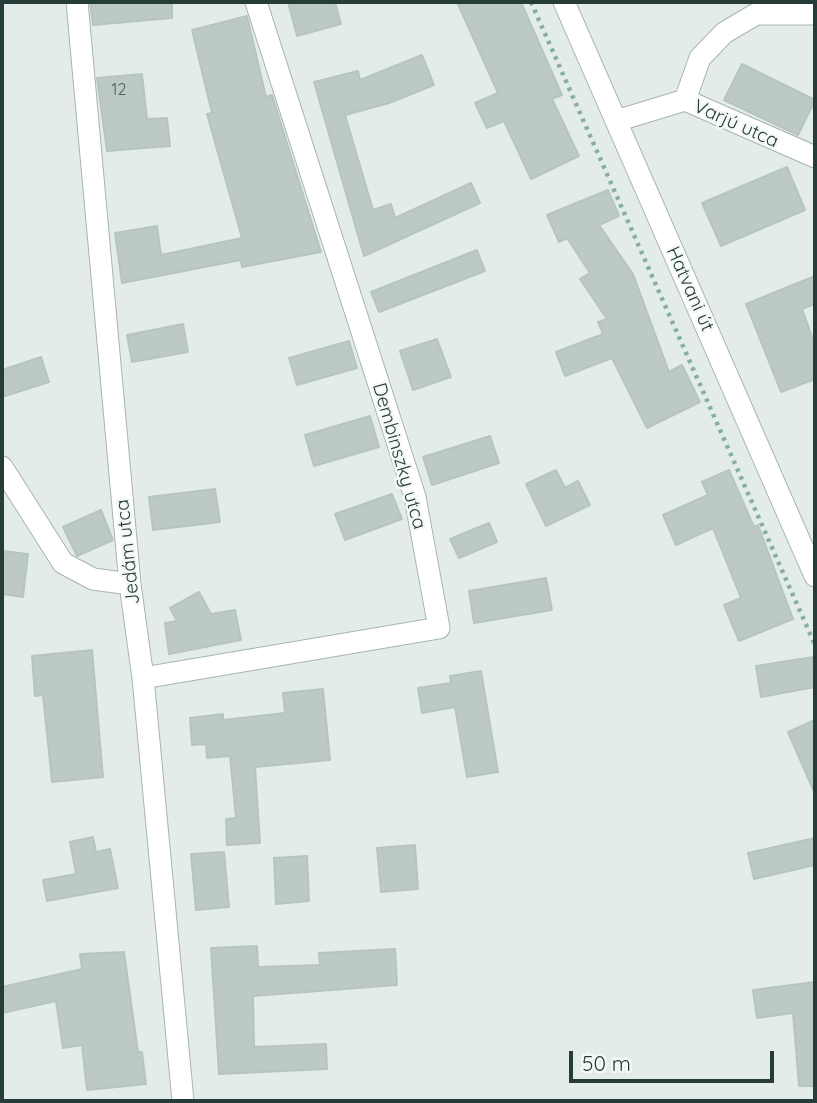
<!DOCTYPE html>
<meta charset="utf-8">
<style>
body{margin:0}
#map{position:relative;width:817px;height:1103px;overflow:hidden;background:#e4ece9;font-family:Quicksand,sans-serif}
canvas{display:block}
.frame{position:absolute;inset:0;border:4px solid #253c38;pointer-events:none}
.scale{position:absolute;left:569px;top:1051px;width:205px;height:32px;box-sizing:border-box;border:4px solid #253c38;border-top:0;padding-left:9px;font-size:21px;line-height:24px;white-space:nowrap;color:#253c38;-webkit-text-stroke:5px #f4f9f7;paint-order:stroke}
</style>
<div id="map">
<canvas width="817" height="1103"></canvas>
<div class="frame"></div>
<div class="scale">50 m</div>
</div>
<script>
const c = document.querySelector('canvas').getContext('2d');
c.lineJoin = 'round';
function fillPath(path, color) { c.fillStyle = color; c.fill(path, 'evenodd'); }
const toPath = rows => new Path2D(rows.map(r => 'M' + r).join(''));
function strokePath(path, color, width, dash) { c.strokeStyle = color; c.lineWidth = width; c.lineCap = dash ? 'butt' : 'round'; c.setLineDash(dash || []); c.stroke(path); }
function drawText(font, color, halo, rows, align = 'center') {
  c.font = font + ' Quicksand,sans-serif'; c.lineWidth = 5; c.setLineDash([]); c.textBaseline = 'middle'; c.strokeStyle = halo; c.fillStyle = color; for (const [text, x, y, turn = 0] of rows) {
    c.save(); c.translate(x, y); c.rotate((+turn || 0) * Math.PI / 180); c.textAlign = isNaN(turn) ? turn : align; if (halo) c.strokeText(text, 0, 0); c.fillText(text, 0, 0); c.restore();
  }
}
const building = toPath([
 [90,2,172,2,172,18,93,25,90,2],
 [288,2,335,2,341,24,297,36,288,2],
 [457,2,521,2,562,95,552,99,579,156,531,179,504,121,487,128,475,103,498,93,457,2],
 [247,16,266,97,272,95,321,252,242,267,241,260,122,283,115,233,157,226,161,255,242,238,207,114,212,113,192,30,247,16],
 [422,55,434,85,389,103,345,115,373,210,391,204,395,218,471,183,480,203,364,256,314,82,358,71,360,80,422,55],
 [742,64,815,100,798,135,724,100,742,64],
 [142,74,147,119,167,118,170,146,107,151,97,78,142,74],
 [787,167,805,210,721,246,702,203,787,167],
 [608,190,619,216,599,225,633,274,669,372,682,365,700,402,647,428,612,358,565,376,556,352,603,334,598,322,607,319,580,279,590,273,567,238,559,242,547,215,608,190],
 [477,250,485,271,379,312,371,292,477,250],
 [815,276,815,304,802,309,815,345,815,379,781,392,746,304,815,276],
 [183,324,188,352,132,362,127,335,183,324],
 [437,339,451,377,413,390,400,351,437,339],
 [349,341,357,368,297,385,289,358,349,341],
 [41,357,49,382,2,397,2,370,41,357],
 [370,416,379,447,314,466,305,435,370,416],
 [490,436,499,463,432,485,423,457,490,436],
 [556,470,565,488,578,481,590,505,546,526,526,484,556,470],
 [729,470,754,527,758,525,793,619,739,641,724,605,741,598,713,528,676,545,663,515,708,495,702,482,729,470],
 [215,489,220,522,153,530,149,497,215,489],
 [392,494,402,519,345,540,335,514,392,494],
 [101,510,113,540,77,556,63,527,101,510],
 [489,523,497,542,459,558,450,539,489,523],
 [2,551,28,554,23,597,2,594,2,551],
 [546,578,552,610,474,623,469,591,546,578],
 [199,592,211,614,235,610,241,640,169,654,165,623,177,621,170,608,199,592],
 [92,650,103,777,52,782,43,695,35,696,32,656,92,650],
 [813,657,815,687,761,697,756,666,813,657],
 [481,671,498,772,467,777,455,707,422,713,418,688,451,683,450,676,481,671],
 [323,689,330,760,255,767,260,843,227,845,226,819,236,818,230,756,207,758,206,744,192,745,190,718,223,714,223,720,285,713,283,693,323,689],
 [815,720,815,794,788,732,815,720],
 [93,837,96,852,110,849,118,888,47,901,43,880,76,874,70,842,93,837],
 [815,838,815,865,754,879,748,853,815,838],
 [415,845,418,889,381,892,377,848,415,845],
 [224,852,229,907,196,910,191,854,224,852],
 [307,856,309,901,276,904,274,858,307,856],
 [257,946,258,967,320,965,319,953,395,949,397,985,253,996,254,1047,326,1044,327,1069,219,1074,211,948,257,946],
 [124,952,138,1052,142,1052,146,1084,87,1090,82,1045,63,1048,56,1001,2,1013,2,987,82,969,80,954,124,952],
 [815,982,815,1086,799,1086,793,1013,757,1018,753,990,815,982]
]);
fillPath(building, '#bcc9c5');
strokePath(building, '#b6c5c0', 2);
const minor = toPath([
 [77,2,130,584,143,678,183,1101],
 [564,2,815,576],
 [685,100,700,58,724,33,756,14,815,14],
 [616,121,685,100,815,157],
 [2,467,63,563,93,579,130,584],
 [143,678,439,628,415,497,256,2]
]);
strokePath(minor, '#a7b4b0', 23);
strokePath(toPath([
 [531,2,815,645]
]), '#87ada4', 4.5, [3.5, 5]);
strokePath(minor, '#fff', 21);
drawText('16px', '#4b5f5b', null, [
 ["12",119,90]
]);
drawText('19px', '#253c38', '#f4f9f7', [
 ["Varjú utca",736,124,24],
 ["Hatvani út",690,289,66],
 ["Dembinszky utca",399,456,74],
 ["Jedám utca",128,552,-96]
]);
</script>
